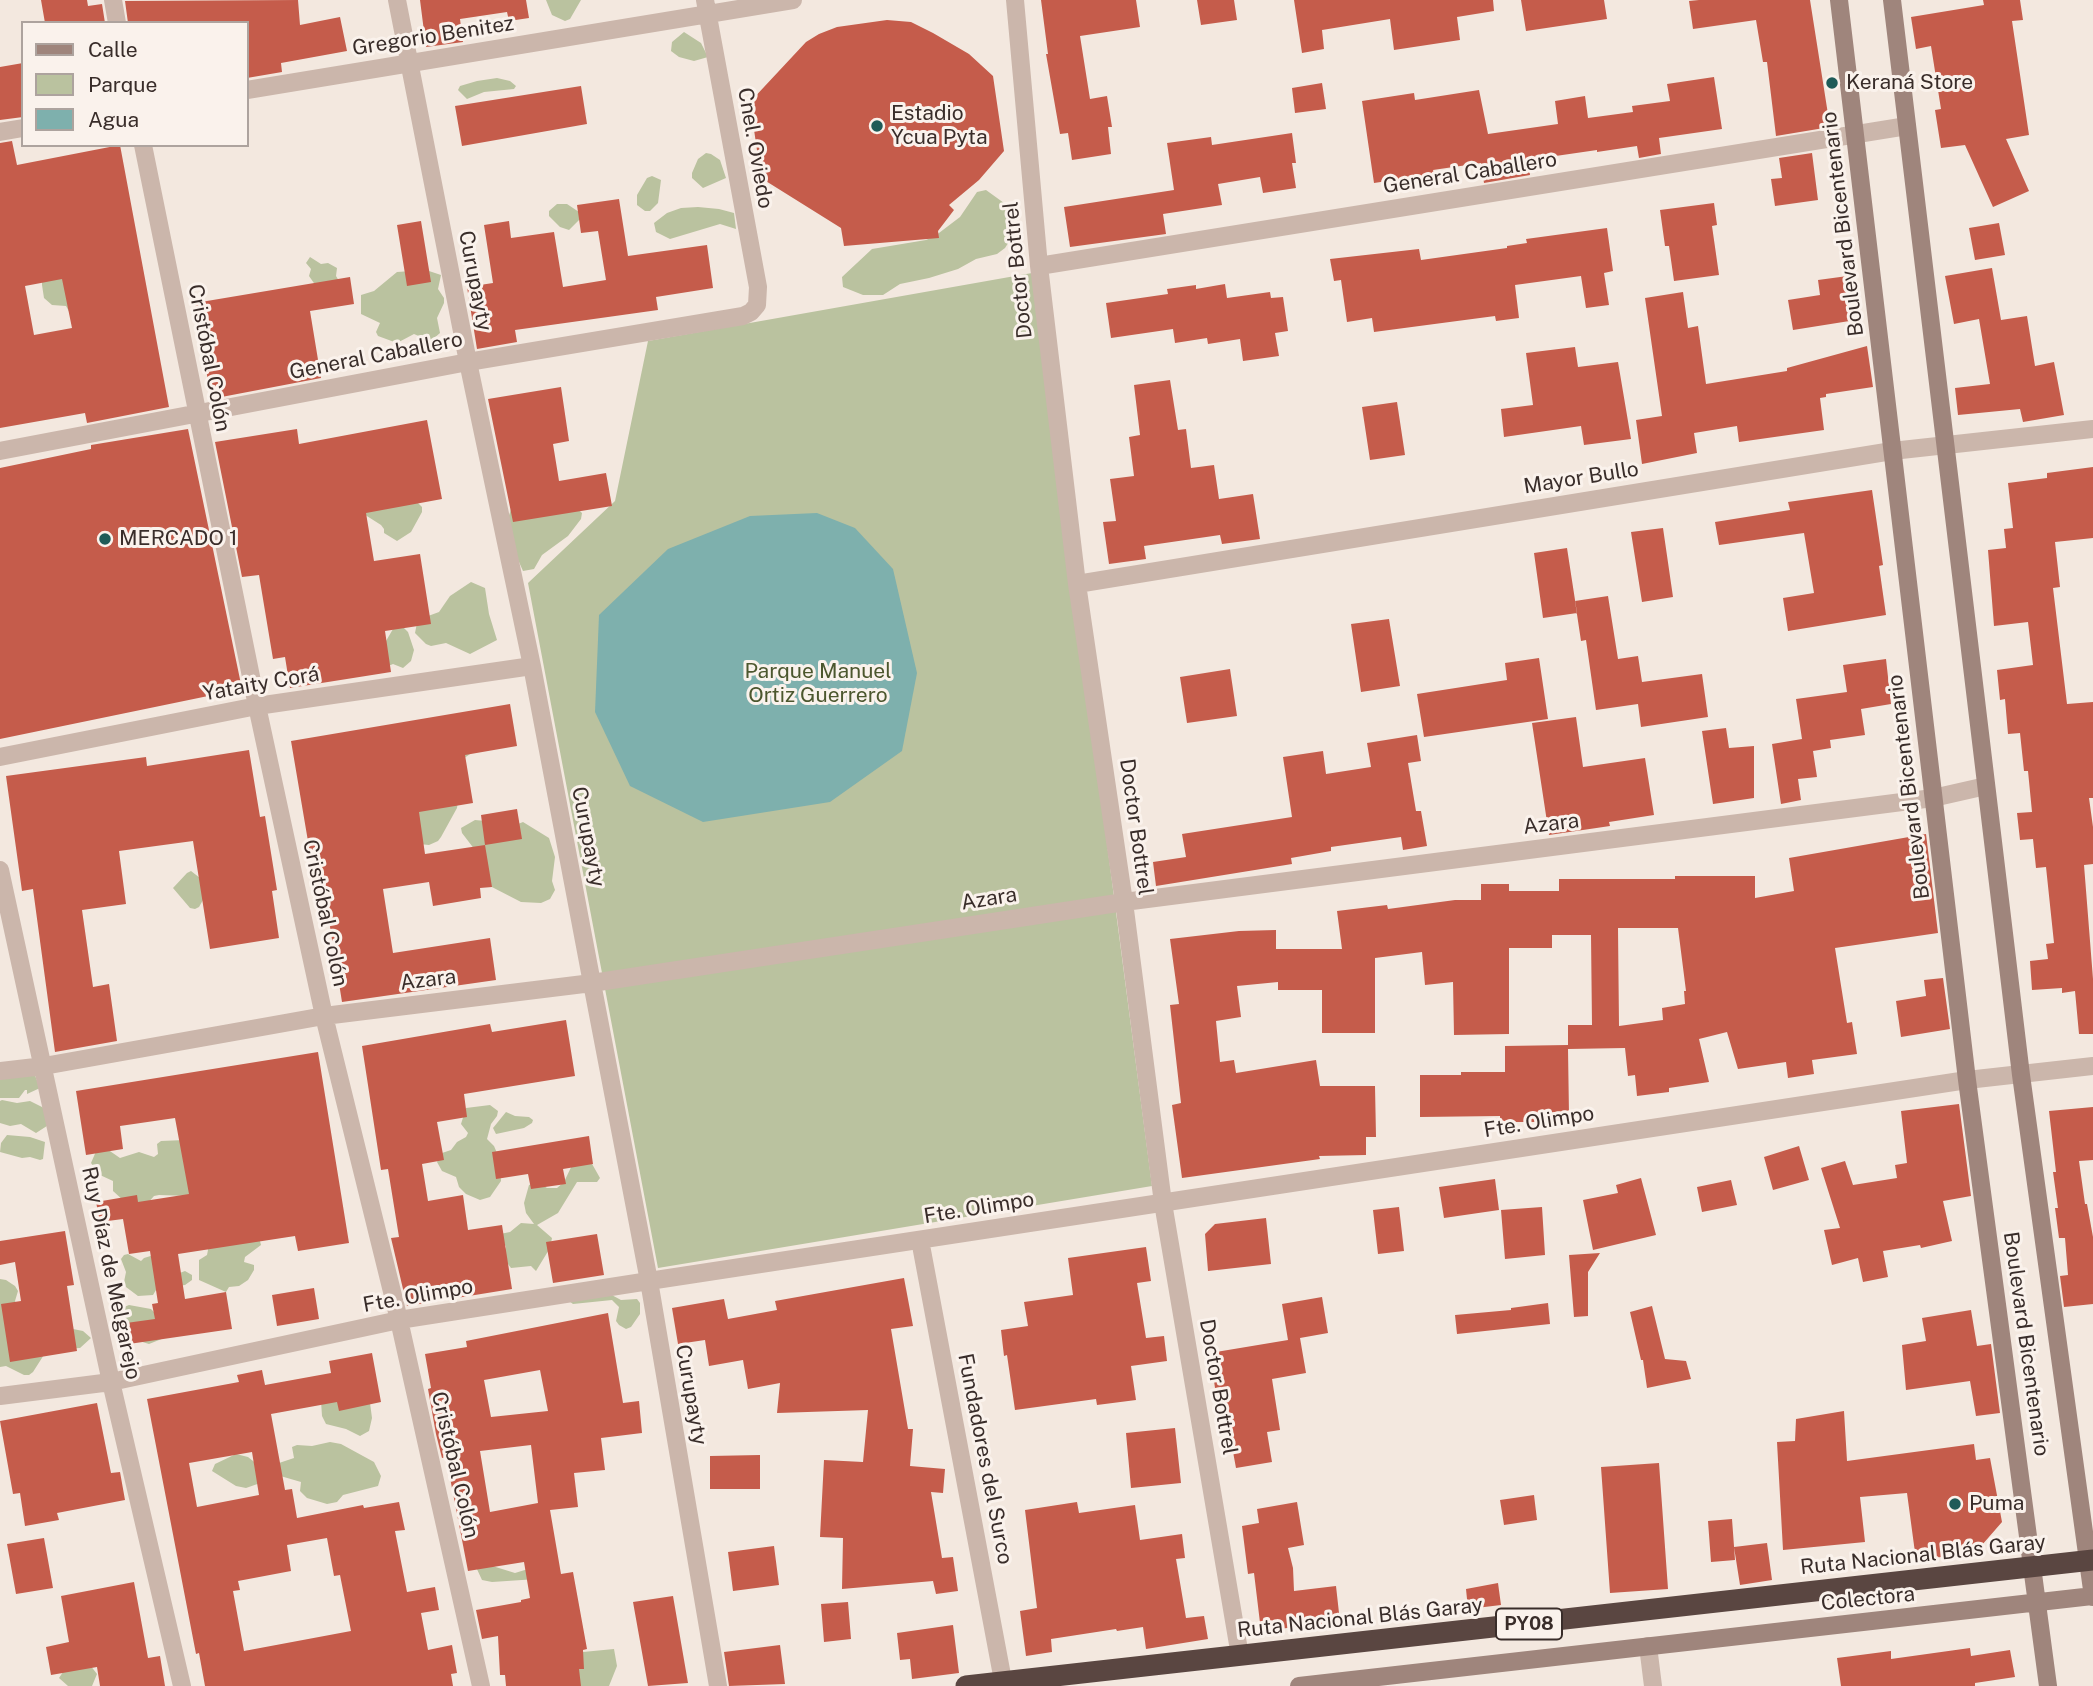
<!DOCTYPE html>
<meta charset="utf-8">
<style>
body{margin:0}
#map{position:relative;width:2093px;height:1686px;overflow:hidden;background:#f3e8df;font-family:"Public Sans",sans-serif}
canvas{display:block}
.legend{position:absolute;left:21px;top:21px;width:228px;height:126px;box-sizing:border-box;background:#faf2ec;border:2px solid #ada39e;margin:0;padding:9px 12px;list-style:none;font-size:21px;color:#392d2a}
.legend li{display:flex;align-items:center;gap:14px;height:35px}
.legend b{width:35px;border:2px solid #ada39e}
</style>
<div id="map">
<canvas width="2093" height="1686"></canvas>
<ul class="legend">
<li><b style="height:9px;background:#9f857c"></b>Calle</li>
<li><b style="height:19px;background:#bac29f"></b>Parque</li>
<li><b style="height:19px;background:#7eb0ad"></b>Agua</li>
</ul>
</div>
<script>
const c = document.querySelector('canvas').getContext('2d');
c.lineJoin = 'round';
function fillPath(path, color) { c.fillStyle = color; c.fill(path, 'evenodd'); }
const toPath = rows => new Path2D(rows.map(r => 'M' + r).join(''));
function strokePath(path, color, width, dash) { c.strokeStyle = color; c.lineWidth = width; c.lineCap = dash ? 'butt' : 'round'; c.setLineDash(dash || []); c.stroke(path); }
function drawText(font, color, halo, rows, align = 'center') {
  c.font = font + ' "Public Sans",sans-serif'; c.lineWidth = 6; c.setLineDash([]); c.textBaseline = 'middle'; c.strokeStyle = halo; c.fillStyle = color; for (const [text, x, y, turn = 0] of rows) {
    c.save(); c.translate(x, y); c.rotate((+turn || 0) * Math.PI / 180); c.textAlign = isNaN(turn) ? turn : align; if (halo) c.strokeText(text, 0, 0); c.fillText(text, 0, 0); c.restore();
  }
}
fillPath(toPath([
 [546,0,581,0,570,19,565,21,552,15],
 [684,32,701,43,708,57,694,61,679,57,671,51,672,42],
 [497,78,510,81,516,86,514,89,484,92,467,99,458,90,460,86,477,81],
 [706,153,711,154,720,160,726,178,703,188,692,178,692,173,698,159],
 [652,176,661,180,658,203,650,211,645,211,637,205,637,195,647,178],
 [986,190,1004,203,1010,211,1014,220,1014,231,1010,240,1005,248,997,254,976,259,958,269,929,278,900,284,883,295,863,295,843,287,842,277,872,249,926,240,935,236,960,217,977,192],
 [557,204,567,204,579,212,581,218,569,230,560,227,549,216,549,211],
 [698,207,719,209,734,213,736,229,720,224,670,239,656,232,654,223,667,213,681,208],
 [310,257,321,264,328,263,337,268,336,276,339,281,316,286,309,276,311,269,306,263],
 [426,270,441,275,438,289,444,298,444,303,437,318,440,333,433,339,428,340,414,334,397,343,378,336,376,332,380,323,361,314,361,295,374,291,397,272],
 [1032,273,1152,1186,658,1268,528,583,615,501,648,341],
 [68,278,72,317,66,306,52,305,44,298,42,285,42,280],
 [414,499,422,507,422,512,411,532,397,541,384,533,384,529,381,525,359,511],
 [570,502,582,513,581,519,568,536,542,555,534,569,523,571,515,553,508,519,511,509],
 [471,582,485,588,489,614,497,640,470,654,446,643,431,646,426,644,415,633,417,623,420,619,439,612,450,596],
 [403,627,408,632,414,650,411,661,403,668,393,664,386,667,386,641,393,629],
 [480,747,463,759,457,808,441,837,438,841,429,845,419,844,395,807,427,768],
 [475,820,518,824,523,822,549,838,555,857,552,881,555,890,550,899,541,903,521,902,488,885,475,850,462,833,461,828],
 [191,871,200,878,207,893,199,907,195,909,190,908,173,888,187,873],
 [0,1071,34,1073,40,1088,27,1094,27,1090,25,1090,19,1098,0,1098],
 [2,1100,17,1103,30,1101,46,1109,50,1124,36,1133,21,1124,10,1126,0,1123,0,1101],
 [490,1105,498,1111,497,1116,491,1124,487,1139,494,1146,500,1160,501,1181,490,1197,480,1200,466,1194,459,1187,456,1177,442,1171,437,1162,442,1153,451,1150,457,1142,466,1137,468,1133,461,1124,466,1108],
 [506,1112,515,1116,529,1117,533,1120,532,1123,524,1128,496,1134,493,1128],
 [7,1135,30,1137,45,1142,43,1159,40,1160,30,1157,22,1158,0,1152,1,1143],
 [185,1140,190,1196,159,1195,154,1196,147,1204,124,1201,113,1191,113,1181,100,1175,91,1163,97,1149,107,1149,120,1158,139,1152,154,1157,158,1154,157,1144,161,1141],
 [587,1155,600,1178,597,1182,577,1182,558,1213,537,1225,552,1238,550,1248,536,1271,531,1266,511,1268,502,1256,506,1247,500,1234,510,1232,521,1223,534,1224,526,1213,524,1203,529,1185,538,1182,547,1188,557,1188,564,1182,575,1159],
 [205,1240,260,1241,261,1245,245,1257,244,1262,254,1265,254,1270,248,1280,239,1286,229,1287,226,1292,199,1280,199,1260,207,1255,208,1250],
 [128,1254,141,1261,144,1258,154,1255,177,1274,185,1271,192,1275,192,1280,185,1285,161,1288,156,1290,153,1295,138,1296,126,1287,124,1282,126,1272,121,1259,124,1255],
 [0,1279,6,1280,15,1286,18,1291,15,1301,17,1306,73,1329,83,1331,91,1338,80,1348,47,1350,33,1372,29,1375,24,1375,6,1366,0,1367],
 [608,1293,621,1300,637,1299,640,1303,640,1314,631,1327,626,1329,619,1325,616,1321,619,1307,612,1300,573,1304,569,1301],
 [129,1305,151,1309,156,1314,164,1338,149,1344,126,1337,119,1324,118,1315,122,1308],
 [321,1401,370,1403,372,1418,369,1431,360,1436,346,1429,326,1424,322,1416],
 [330,1442,341,1444,374,1462,381,1476,378,1486,343,1495,337,1502,327,1504,307,1498,300,1491,301,1482,277,1475,276,1464,294,1458,292,1447,297,1445,312,1446],
 [236,1454,248,1457,258,1465,266,1481,246,1488,236,1486,212,1471,215,1464],
 [486,1564,515,1573,528,1569,537,1579,492,1582,482,1580,476,1567],
 [614,1649,617,1666,609,1686,536,1686,583,1652],
 [90,1665,97,1674,92,1686,68,1686,59,1678,67,1666]
]), '#bac29f');
fillPath(toPath([
 [817,513,855,528,893,569,917,673,902,751,830,802,703,822,630,786,595,712,599,615,668,549,750,516]
]), '#7eb0ad');
fillPath(toPath([
 [41,0,87,0,88,6,102,4,105,23,45,23],
 [298,0,300,25,340,17,347,51,281,63,282,72,247,78,247,23,128,23,125,1],
 [420,0,526,0,529,18,509,21,507,12,460,19,463,42,426,47],
 [1041,0,1136,0,1140,27,1080,36,1090,99,1107,96,1112,127,1108,127,1111,154,1072,160,1068,133,1060,134,1046,54,1048,54],
 [1197,0,1234,0,1237,20,1201,25],
 [1294,0,1493,0,1494,11,1457,17,1460,40,1394,50,1390,19,1322,30,1324,49,1302,53],
 [1521,0,1604,0,1607,19,1526,31],
 [1699,0,1810,0,1830,127,1776,136,1767,62,1763,62,1756,20,1693,29,1689,1],
 [1983,0,2020,0,2023,20,2012,21,2029,135,2006,139,2029,191,1993,207,1965,145,1941,148,1935,110,1941,109,1931,46,1916,49,1911,17,1984,5],
 [887,20,911,22,933,33,969,54,993,76,1004,151,979,180,949,205,954,210,938,231,939,238,844,246,841,228,761,178,750,102,806,42,819,34,837,27],
 [23,63,23,117,0,120,0,67],
 [1714,77,1722,129,1659,138,1661,154,1639,158,1637,146,1597,152,1597,150,1528,160,1530,175,1484,183,1481,163,1433,170,1434,174,1374,183,1362,101,1414,93,1415,100,1479,90,1488,134,1558,124,1555,101,1585,96,1588,118,1633,112,1632,106,1670,101,1667,84],
 [1322,83,1326,109,1295,113,1292,88],
 [581,86,587,124,462,146,455,106],
 [1292,133,1296,163,1292,163,1296,188,1263,193,1260,177,1218,184,1222,205,1163,214,1166,234,1070,247,1064,207,1174,190,1167,143,1211,137,1212,145],
 [12,141,17,165,120,145,169,407,87,423,85,413,0,428,0,143],
 [62,279,72,328,34,335,25,286],
 [1812,153,1818,200,1775,206,1771,179,1782,178,1779,158],
 [619,199,628,256,707,245,713,288,656,297,658,310,515,330,517,342,477,349,467,287,493,283,484,225,509,221,511,238,554,232,563,287,606,280,598,231,581,233,577,205],
 [1714,203,1717,225,1712,226,1719,275,1674,281,1669,246,1665,246,1660,210],
 [421,221,431,282,407,286,397,225],
 [1999,223,2005,255,1975,260,1969,228],
 [1607,228,1613,271,1604,273,1609,305,1586,308,1581,276,1515,285,1519,318,1496,321,1495,316,1374,332,1372,318,1347,322,1341,280,1334,281,1330,259,1419,249,1421,260,1507,248,1507,246,1527,243,1526,239],
 [1992,268,2001,320,2027,316,2035,366,2054,362,2064,415,2023,422,2020,409,1958,415,1955,388,1990,384,1979,319,1954,324,1945,276],
 [1855,275,1862,319,1793,330,1788,300,1820,295,1818,280],
 [350,277,354,304,310,311,321,378,211,399,195,303],
 [1225,284,1227,298,1270,292,1271,298,1283,297,1288,331,1275,333,1279,356,1243,361,1240,339,1208,344,1207,338,1175,343,1173,329,1111,338,1106,303,1168,294,1167,289,1196,285,1196,289],
 [1683,292,1688,328,1698,326,1706,384,1787,371,1787,368,1867,346,1873,387,1826,394,1826,397,1820,398,1824,430,1739,442,1737,426,1694,433,1697,453,1642,464,1636,420,1662,416,1645,298],
 [1575,347,1578,367,1618,362,1631,439,1584,445,1581,426,1504,437,1501,409,1533,405,1526,353],
 [1170,380,1178,430,1186,429,1191,468,1214,465,1219,499,1253,494,1260,539,1222,544,1220,535,1144,546,1146,559,1109,564,1103,522,1116,521,1110,479,1134,476,1129,437,1140,435,1134,385],
 [561,387,569,441,553,444,559,481,606,473,612,506,513,522,488,399],
 [1397,402,1405,455,1370,460,1362,407],
 [427,420,442,499,366,513,374,561,420,554,431,624,385,631,391,672,290,688,285,657,273,659,259,575,242,577,215,442,297,429,299,444],
 [188,429,242,689,0,739,0,468,91,449,91,445],
 [2093,467,2093,538,2055,542,2060,587,2053,588,2067,704,2093,702,2093,798,2089,798,2093,827,2093,864,2084,865,2093,979,2093,1034,2079,1034,2075,991,2062,993,2062,988,2032,990,2030,961,2048,959,2046,944,2054,943,2046,867,2036,868,2033,839,2020,840,2017,813,2032,812,2028,771,2024,771,2020,733,2008,734,2005,699,2000,700,1997,670,2033,665,2028,622,1994,626,1988,550,2006,548,2004,529,2013,528,2008,483,2047,478,2047,473],
 [1872,490,1883,565,1879,566,1886,615,1788,631,1783,598,1814,593,1804,533,1719,545,1715,522,1790,510,1788,502],
 [1663,528,1673,597,1642,602,1631,532],
 [1567,548,1577,613,1543,618,1534,553],
 [1608,596,1618,659,1638,656,1642,682,1702,674,1708,717,1641,727,1638,704,1596,710,1586,640,1581,641,1575,601],
 [1389,619,1400,686,1361,692,1351,624],
 [1539,658,1548,719,1424,737,1417,694,1507,680,1505,663],
 [1886,659,1891,704,1861,709,1865,735,1830,740,1831,748,1813,751,1817,777,1798,779,1801,800,1781,804,1772,744,1802,739,1796,699,1847,692,1843,665],
 [1230,669,1237,716,1187,723,1180,677],
 [510,704,517,746,465,755,473,803,419,812,425,854,485,845,492,887,480,888,481,898,433,906,429,882,383,889,393,953,490,938,496,980,342,1002,319,858,311,859,291,741],
 [1576,717,1583,767,1645,758,1654,815,1609,822,1610,826,1549,835,1532,723],
 [1726,728,1729,748,1754,746,1754,798,1713,804,1702,731],
 [1417,735,1421,761,1408,763,1416,811,1421,811,1427,846,1403,850,1401,837,1331,847,1331,851,1291,858,1292,864,1156,886,1153,862,1186,857,1182,834,1292,817,1283,757,1323,751,1326,774,1371,767,1367,743],
 [249,750,260,817,265,816,277,890,272,891,279,938,210,949,193,841,119,851,126,904,82,910,93,987,109,984,117,1041,55,1052,33,889,22,891,6,776,146,757,147,766],
 [517,809,522,839,485,845,481,815],
 [1926,834,1938,933,1835,948,1847,1023,1852,1022,1857,1054,1812,1060,1814,1074,1788,1078,1786,1062,1738,1069,1727,1032,1699,1039,1709,1082,1669,1088,1669,1092,1637,1096,1635,1075,1628,1076,1625,1048,1568,1049,1569,1115,1545,1115,1545,1122,1500,1122,1500,1116,1420,1117,1420,1075,1461,1075,1461,1072,1505,1072,1505,1046,1568,1045,1568,1025,1592,1025,1591,935,1552,935,1552,948,1509,948,1509,1034,1454,1035,1453,982,1425,985,1422,952,1375,958,1375,1033,1322,1033,1322,990,1278,990,1278,982,1237,986,1241,1017,1216,1021,1220,1062,1234,1060,1236,1073,1316,1060,1320,1086,1375,1086,1376,1137,1366,1137,1366,1155,1319,1156,1320,1159,1182,1178,1172,1105,1181,1103,1170,1005,1179,1004,1170,939,1239,931,1276,930,1276,949,1342,949,1337,911,1387,905,1388,909,1455,900,1481,900,1481,884,1509,884,1509,891,1559,891,1559,879,1675,879,1675,876,1755,876,1755,898,1794,891,1789,858],
 [1618,928,1678,928,1686,991,1684,991,1685,1004,1662,1008,1663,1020,1619,1026],
 [1943,978,1950,1029,1901,1037,1896,1001,1926,996,1924,980],
 [566,1020,575,1076,464,1094,467,1117,437,1122,444,1160,422,1164,428,1201,463,1195,468,1230,502,1225,512,1289,407,1306,391,1238,399,1237,388,1169,381,1170,362,1046,490,1024,492,1032],
 [318,1052,349,1243,298,1251,295,1236,178,1254,185,1299,226,1292,232,1329,122,1345,119,1324,155,1319,152,1304,158,1303,150,1251,129,1254,123,1219,100,1222,96,1202,137,1195,138,1202,189,1194,175,1118,120,1126,123,1149,86,1155,76,1091],
 [1959,1104,1971,1196,1943,1201,1952,1241,1921,1248,1920,1245,1883,1251,1888,1277,1863,1282,1858,1258,1832,1265,1824,1230,1840,1228,1821,1168,1845,1161,1853,1185,1897,1178,1895,1165,1907,1163,1901,1111],
 [2093,1107,2093,1160,2079,1161,2085,1204,2087,1204,2093,1237,2093,1304,2064,1307,2060,1276,2068,1275,2065,1238,2059,1238,2055,1208,2058,1208,2053,1172,2056,1172,2049,1111],
 [589,1136,593,1164,563,1169,566,1184,531,1189,528,1174,496,1179,492,1152],
 [1799,1146,1809,1180,1773,1190,1764,1157],
 [1641,1178,1656,1235,1593,1250,1583,1200,1618,1193,1616,1185],
 [1495,1179,1499,1210,1444,1218,1439,1187],
 [1731,1180,1737,1205,1702,1212,1697,1187],
 [1399,1207,1404,1251,1378,1254,1373,1210],
 [1542,1207,1545,1255,1505,1259,1501,1210],
 [1266,1218,1271,1264,1208,1271,1205,1234,1215,1224],
 [65,1231,74,1285,67,1286,77,1351,10,1362,1,1304,21,1301,15,1262,0,1265,0,1241],
 [597,1234,604,1275,553,1283,546,1242],
 [1146,1247,1151,1281,1137,1283,1146,1338,1164,1336,1167,1361,1131,1366,1136,1400,1097,1405,1096,1399,1015,1410,1007,1355,1004,1356,1001,1330,1028,1326,1024,1302,1073,1295,1068,1258],
 [1600,1253,1588,1272,1588,1316,1574,1317,1569,1255],
 [904,1278,913,1326,891,1329,908,1429,913,1429,910,1466,945,1469,943,1493,931,1492,942,1558,953,1557,958,1591,936,1594,933,1581,842,1589,843,1538,820,1537,824,1460,863,1462,868,1410,777,1413,780,1383,748,1389,743,1360,709,1366,705,1340,678,1344,672,1308,724,1299,728,1319,777,1310,775,1301],
 [314,1288,319,1319,277,1326,272,1295],
 [1322,1297,1328,1333,1300,1338,1306,1373,1272,1379,1280,1430,1267,1432,1272,1462,1236,1468,1221,1387,1215,1388,1210,1353,1288,1340,1282,1304],
 [1548,1303,1550,1324,1457,1334,1455,1315,1511,1310,1511,1308],
 [1652,1306,1665,1359,1686,1361,1691,1379,1647,1388,1643,1360,1641,1360,1630,1312],
 [1971,1310,1977,1346,1991,1344,2000,1413,1976,1416,1970,1381,1906,1390,1902,1345,1926,1341,1922,1318],
 [608,1313,623,1403,639,1401,642,1433,601,1438,605,1470,574,1473,578,1507,550,1510,561,1574,573,1572,587,1649,583,1650,584,1669,579,1669,581,1686,506,1686,505,1675,500,1675,498,1636,482,1639,476,1610,521,1602,521,1600,530,1598,524,1562,468,1571,446,1457,442,1458,436,1434,428,1389,431,1388,425,1354,467,1347,466,1341],
 [540,1370,548,1411,491,1417,484,1380],
 [531,1445,538,1503,490,1512,480,1451],
 [372,1353,381,1402,339,1411,337,1402,271,1414,285,1490,292,1489,297,1518,363,1505,364,1508,399,1502,405,1530,395,1531,407,1592,435,1587,439,1610,421,1613,428,1650,452,1645,457,1673,451,1674,453,1686,205,1686,199,1653,196,1654,147,1399,239,1382,237,1375,262,1370,265,1385,331,1373,329,1361],
 [252,1452,259,1495,197,1507,189,1463],
 [327,1538,334,1576,340,1575,351,1631,244,1651,233,1591,240,1590,238,1581,291,1571,287,1545],
 [97,1403,111,1473,120,1472,125,1500,57,1513,59,1520,25,1526,20,1493,13,1494,0,1421],
 [1844,1411,1847,1461,1974,1444,1976,1460,1990,1458,2002,1522,1975,1553,1916,1560,1907,1493,1860,1497,1865,1542,1783,1550,1777,1442,1795,1441,1796,1419],
 [1175,1428,1181,1483,1131,1488,1126,1433],
 [760,1455,760,1489,710,1489,710,1456],
 [1659,1463,1668,1589,1610,1593,1601,1467],
 [1534,1495,1537,1520,1504,1525,1500,1500],
 [1077,1502,1079,1513,1135,1505,1140,1540,1182,1534,1185,1558,1176,1559,1186,1618,1204,1616,1208,1639,1146,1649,1143,1627,1117,1631,1116,1629,1051,1639,1052,1652,1026,1656,1020,1611,1037,1608,1025,1510],
 [1297,1502,1304,1545,1288,1548,1293,1568,1294,1591,1336,1586,1340,1622,1261,1631,1254,1573,1248,1574,1242,1526,1259,1523,1257,1509],
 [1732,1519,1735,1560,1711,1562,1708,1521],
 [44,1538,53,1588,16,1594,7,1544],
 [1767,1543,1772,1580,1740,1585,1734,1547],
 [774,1546,779,1585,733,1591,728,1552],
 [134,1582,148,1658,160,1656,165,1686,100,1686,97,1667,51,1675,46,1647,69,1642,61,1596],
 [1498,1583,1501,1605,1468,1609,1466,1589],
 [673,1596,688,1683,648,1686,633,1602],
 [848,1602,851,1639,824,1642,821,1604],
 [953,1625,959,1673,912,1679,910,1659,900,1660,897,1633],
 [780,1645,785,1684,729,1686,724,1652],
 [1970,1648,1971,1656,2010,1650,2015,1677,1975,1683,1975,1686,1841,1686,1837,1658,1891,1651,1891,1659]
]), '#c55c4b');
strokePath(toPath([
 [113,0,117,23],
 [397,0,468,362,532,666,592,983,649,1281,718,1686],
 [1015,0,1039,266,1077,584,1124,902,1163,1203,1240,1656],
 [247,90,793,0],
 [0,132,23,128],
 [143,145,257,706,324,1016,399,1320,481,1686],
 [1039,266,1907,126],
 [0,451,468,362,743,316,751,312,757,305,758,287,705,0],
 [1077,584,1892,451,2093,429],
 [0,757,257,706,532,666],
 [0,870,111,1382,182,1686],
 [0,1071,44,1066,324,1016,592,983,1124,902,1933,798,1986,786],
 [920,1240,1004,1686],
 [0,1396,111,1382,399,1320,649,1281,1967,1080,2093,1066],
 [1648,1646,1653,1686]
]), '#cbb6ab', 18);
strokePath(toPath([
 [1839,0,1967,1080,2048,1686],
 [1892,0,2021,1075,2093,1597],
 [1299,1686,2093,1596]
]), '#9f857c', 18);
strokePath(toPath([
 [966,1686,2093,1560]
]), '#5a4641', 21);
for (const [x, y, r, color] of [
 [1832,83,7,"#1f5b58"],
 [877,126,7,"#1f5b58"],
 [105,539,7,"#1f5b58"],
 [1955,1504,7,"#1f5b58"]
]) { const dot = new Path2D(); dot.arc(x, y, r, 0, 2 * Math.PI); c.fillStyle = color; c.fill(dot); strokePath(dot, '#faf2ec', 2.5); }
for (const [x, y, w] of [
 [1529,1624,66]
]) { const box = new Path2D(); box.roundRect(x - w / 2, y - 15.5, w, 31, 5); c.fillStyle = '#faf2ec'; c.fill(box); strokePath(box, '#392d2a', 2); }
drawText('bold 19px', '#392d2a', null, [
 ["PY08",1529,1624]
]);
drawText('21px', '#392d2a', '#faf2ec', [
 ["Gregorio Benitez",433,36,-9],
 ["Cnel. Oviedo",755,148,80],
 ["General Caballero",1470,173,-9],
 ["Boulevard Bicentenario",1843,224,-97],
 ["Doctor Bottrel",1018,270,-96],
 ["Curupayty",475,281,79],
 ["General Caballero",376,356,-11],
 ["Cristóbal Colón",209,358,79],
 ["Mayor Bullo",1581,478,-9],
 ["Yataity Corá",261,684,-10],
 ["Boulevard Bicentenario",1909,787,-97],
 ["Azara",1551,824,-7],
 ["Doctor Bottrel",1136,827,82],
 ["Curupayty",588,837,79],
 ["Azara",989,899,-9],
 ["Cristóbal Colón",325,913,78],
 ["Azara",428,980,-7],
 ["Fte. Olimpo",1539,1122,-9],
 ["Fte. Olimpo",979,1208,-9],
 ["Ruy Díaz de Melgarejo",111,1273,78],
 ["Fte. Olimpo",418,1296,-10],
 ["Boulevard Bicentenario",2026,1344,82],
 ["Doctor Bottrel",1218,1387,80],
 ["Curupayty",691,1395,80],
 ["Fundadores del Surco",985,1459,79],
 ["Cristóbal Colón",455,1465,77],
 ["Ruta Nacional Blás Garay",1923,1555,-6],
 ["Colectora",1868,1599,-6],
 ["Ruta Nacional Blás Garay",1360,1618,-6]
]);
drawText('21px', '#392d2a', '#faf2ec', [
 ["Keraná Store",1846,83],
 ["Estadio",891,114],
 ["Ycua Pyta",891,138],
 ["MERCADO 1",119,539],
 ["Puma",1969,1504]
], 'left');
drawText('21px', '#4c572e', '#faf2ec', [
 ["Parque Manuel",818,672],
 ["Ortiz Guerrero",818,696]
]);
</script>
